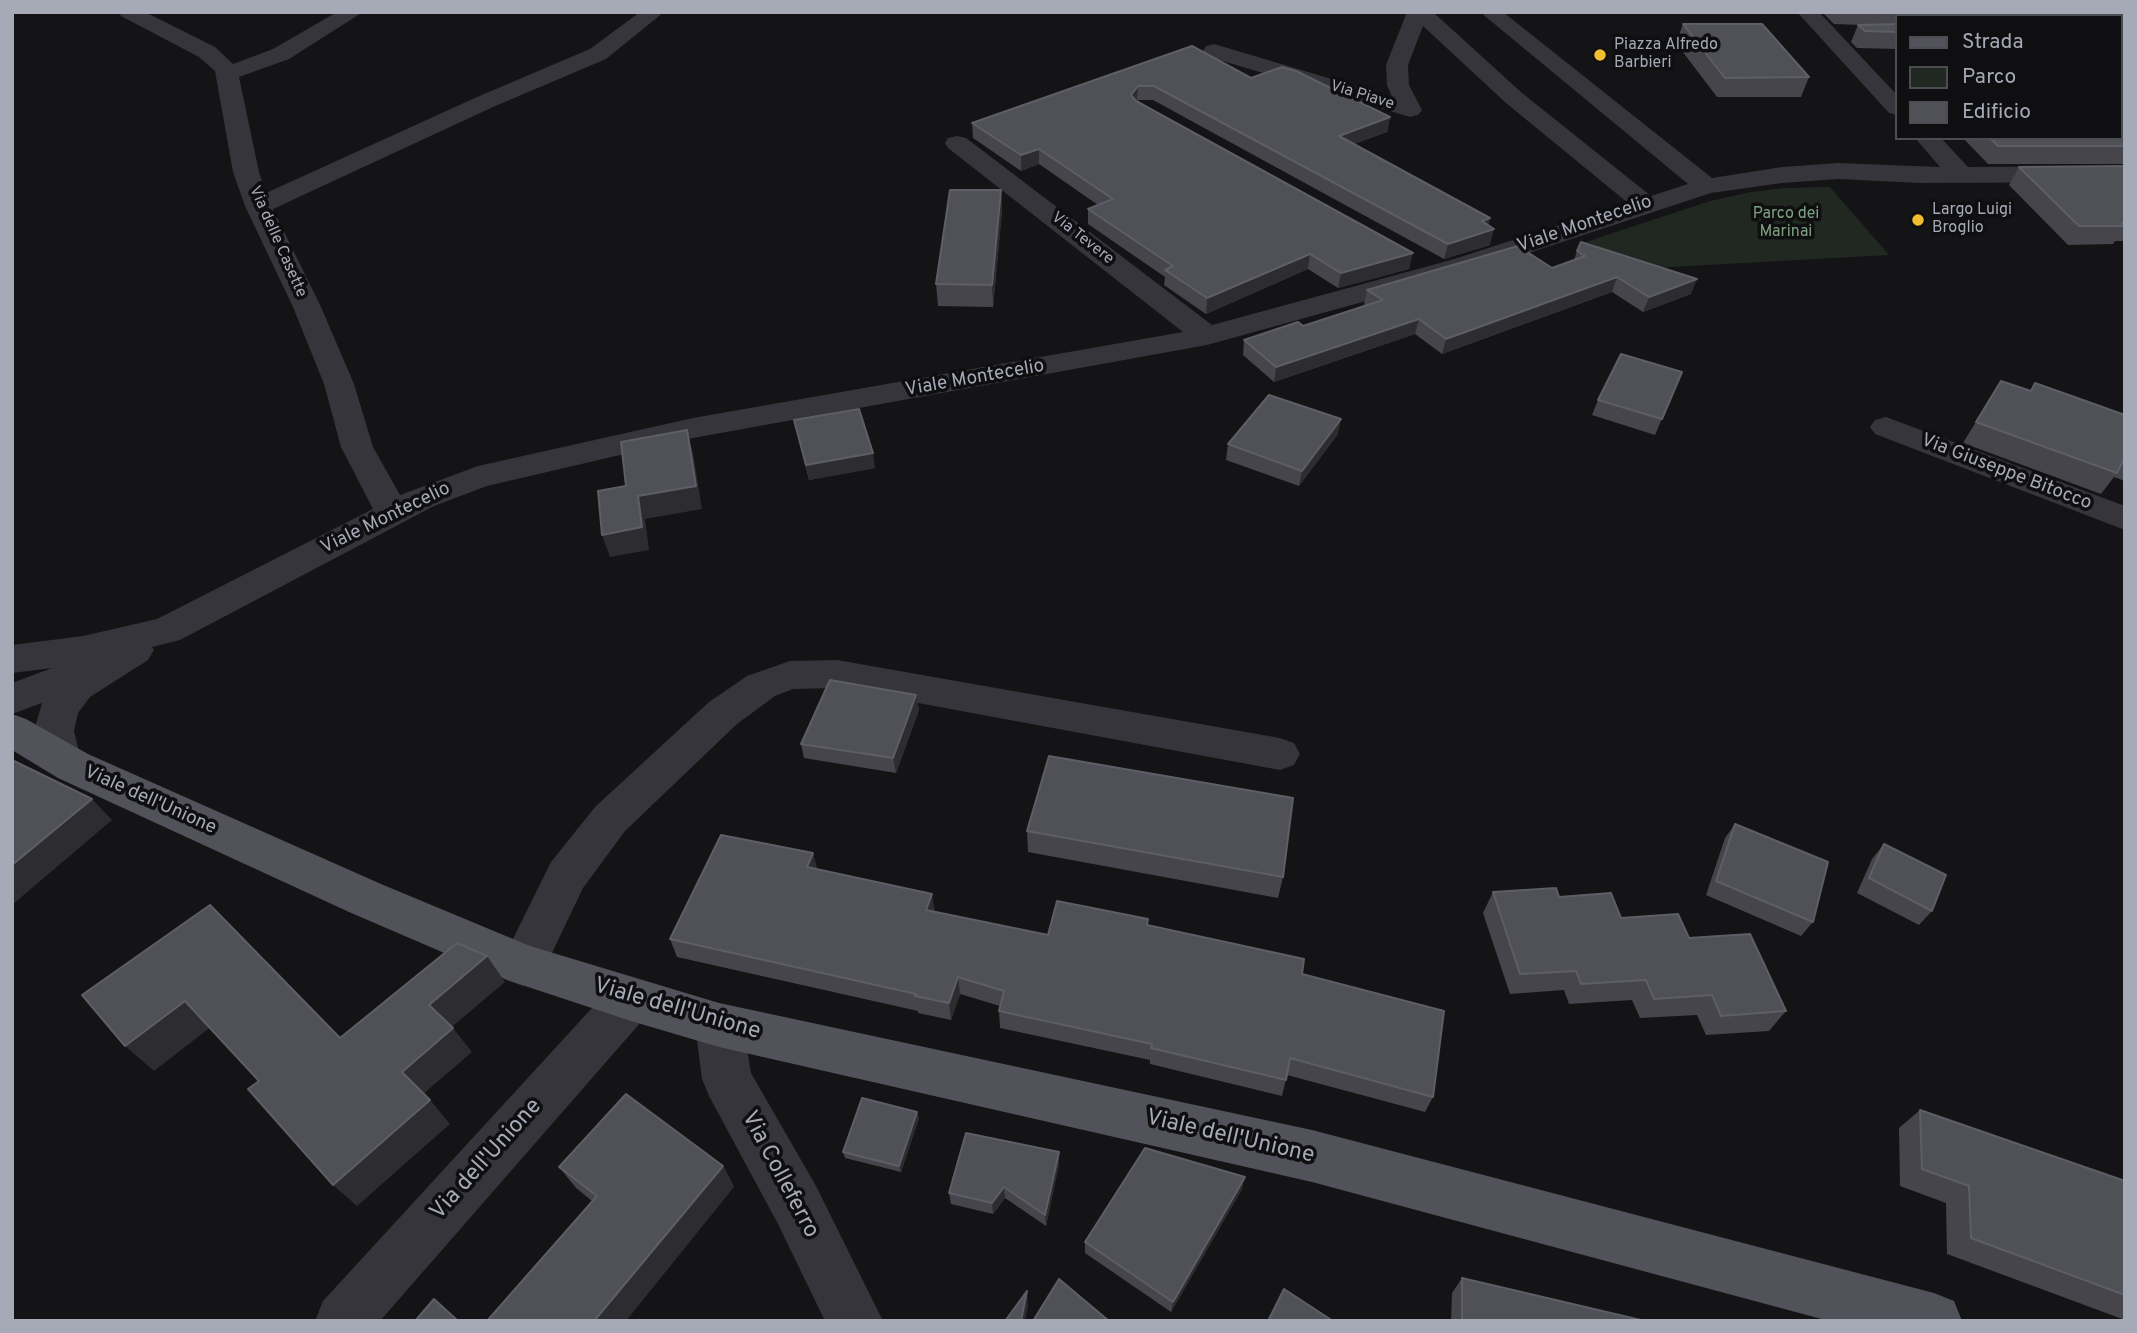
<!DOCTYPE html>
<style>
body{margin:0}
#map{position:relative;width:2137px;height:1333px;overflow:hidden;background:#141416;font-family:Overpass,sans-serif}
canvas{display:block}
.frame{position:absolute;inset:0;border:14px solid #a6a9b6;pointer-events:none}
.legend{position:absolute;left:1895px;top:14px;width:228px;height:126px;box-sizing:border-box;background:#0f0f11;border:2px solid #4b4d53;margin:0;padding:9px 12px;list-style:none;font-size:21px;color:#a6a9b6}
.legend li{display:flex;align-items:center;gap:14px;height:35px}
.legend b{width:35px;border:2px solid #4b4d53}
</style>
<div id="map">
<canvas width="2137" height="1333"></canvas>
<div class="frame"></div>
<ul class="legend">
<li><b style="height:9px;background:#51525a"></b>Strada</li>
<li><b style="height:19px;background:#202821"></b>Parco</li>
<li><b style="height:19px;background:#505057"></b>Edificio</li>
</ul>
</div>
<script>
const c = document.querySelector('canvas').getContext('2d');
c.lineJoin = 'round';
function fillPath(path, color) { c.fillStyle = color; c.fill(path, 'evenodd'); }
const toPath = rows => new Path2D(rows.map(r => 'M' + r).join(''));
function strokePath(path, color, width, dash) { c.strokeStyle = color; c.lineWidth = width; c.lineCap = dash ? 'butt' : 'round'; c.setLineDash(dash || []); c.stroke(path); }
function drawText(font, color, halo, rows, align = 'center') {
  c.font = font + ' Overpass,sans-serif'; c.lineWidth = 7; c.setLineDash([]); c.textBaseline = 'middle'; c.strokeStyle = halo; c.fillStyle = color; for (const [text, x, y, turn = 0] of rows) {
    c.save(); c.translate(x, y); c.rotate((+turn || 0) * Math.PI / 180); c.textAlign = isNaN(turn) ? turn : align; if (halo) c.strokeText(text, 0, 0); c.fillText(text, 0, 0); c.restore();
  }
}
fillPath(toPath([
 [1830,187,1889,255,1653,268,1586,242,1710,201,1751,192,1784,188]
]), '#202821');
fillPath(toPath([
 [118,12,145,12,215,47,233,64,273,49,337,12,363,12,289,59,239,77,259,172,266,193,477,97,590,49,640,12,664,12,606,59,493,107,273,209,321,307,354,384,373,447,400,495,478,466,693,418,1183,332,948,148,945,143,948,138,957,136,966,138,1212,325,1451,260,1628,203,1506,103,1423,26,1408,65,1409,85,1422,110,1418,115,1410,117,1206,56,1203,51,1206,46,1214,44,1392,97,1387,85,1386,65,1407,12,1433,12,1522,93,1651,196,1688,184,1480,12,1503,12,1712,178,1782,167,1838,163,1940,167,1915,138,1941,138,1968,167,2125,166,2125,182,1920,183,1838,179,1782,183,1711,193,1471,272,1207,345,693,438,487,486,434,506,180,640,152,647,154,650,148,660,90,697,78,713,74,731,81,759,75,770,61,775,47,770,41,759,34,731,42,703,12,714,12,683,52,668,12,673,12,645,83,636,157,619,373,509,341,447,324,384,293,307,245,206,233,172,215,71,199,57,121,16,118,12],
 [1797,12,1819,12,1897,95,1897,115,1889,113,1797,12],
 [1886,417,2125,506,2125,530,1875,434,1870,427,1875,420,1886,417],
 [837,660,1280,738,1294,743,1300,754,1294,765,1280,770,837,688,793,689,775,696,737,724,625,831,583,888,539,980,523,986,507,980,500,965,551,862,595,807,709,702,747,676,790,661,837,660],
 [631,977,648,984,655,999,648,1014,380,1321,315,1321,323,1301,614,984,631,977],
 [719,1003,736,1009,743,1025,751,1073,816,1186,883,1321,825,1321,778,1224,709,1096,702,1079,695,1025,702,1009,719,1003]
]), '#35353b');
fillPath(toPath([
 [12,714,26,719,88,754,381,884,530,946,719,1003,1312,1130,1934,1293,1954,1301,1962,1321,1829,1321,1312,1182,719,1047,631,1021,507,980,349,912,58,778,12,750,12,714]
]), '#51525a');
fillPath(toPath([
 [1822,12,2125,12,2125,164,1988,164,1963,138,2121,138,2121,16,1897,16,1897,49,1857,48,1851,42,1858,25,1861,25,1834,24],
 [1683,24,1809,77,1801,97,1717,97,1676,43],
 [1192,46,1251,78,1390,117,1387,132,1354,144,1490,218,1488,225,1490,245,1444,259,1153,100,1137,100,1409,269,1338,288,1308,269,1206,314,1164,285,1165,277,1088,224,1088,209,1098,205,1039,164,1021,171,973,138,972,123],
 [2125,166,2125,241,2115,241,2113,244,2068,245,2009,185,2019,167],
 [1001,190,1002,211,993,307,938,306,936,284],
 [1577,251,1691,294,1643,312,1612,292,1442,354,1415,334,1274,382,1243,355,1244,340,1303,326,1365,305,1364,305,1367,290,1552,268,1574,260],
 [1682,372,1655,435,1592,415,1598,400],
 [2001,381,2030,391,2035,383,2125,415,2125,481,2114,477,2101,494,1963,443],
 [794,420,875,468,809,480],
 [1338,434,1299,486,1226,460,1228,444],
 [916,695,919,710,896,773,804,758,801,744],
 [1735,824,1813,922,1801,936,1706,895,1725,838],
 [1027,831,1283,877,1278,898,1028,852],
 [1884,844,1932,911,1919,925,1857,893,1872,859],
 [813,853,817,870,935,912,1048,935,1148,919,1148,925,1302,974,1433,1097,1425,1112,1287,1075,1282,1096,1150,1064,1150,1060,1000,1028,999,1011,1000,1006,960,994,951,1020,918,1013,918,1011,677,957,670,939],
 [1493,892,1559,897,1621,918,1786,1011,1769,1031,1706,1035,1697,1015,1640,1018,1632,1000,1569,1004,1564,990,1510,994,1483,913],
 [1920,1110,2125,1181,2125,1320,1947,1254,1946,1203,1900,1186,1899,1128],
 [917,1112,919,1118,901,1172,845,1158,843,1152],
 [1059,1164,1046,1226,1005,1198,993,1214,951,1204,949,1193],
 [723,1166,734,1187,592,1201,576,1188,559,1167],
 [1242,1189,1171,1312,1085,1253,1085,1242],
 [1462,1278,1645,1321,1451,1321,1452,1293]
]), '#45454b');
fillPath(toPath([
 [1138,86,1137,100,1131,110,1131,95],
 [1390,117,1387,132,1337,150,1339,136],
 [1039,149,1039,164,1021,171,1021,155],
 [1001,190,1002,211,993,307,992,285],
 [1490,218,1486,231,1494,229,1490,245,1444,259,1448,244,1482,221],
 [1413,253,1409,269,1338,288,1341,273],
 [1310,254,1308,269,1206,314,1207,298],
 [1617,277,1612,292,1442,354,1446,339],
 [1697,279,1691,294,1643,312,1649,297],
 [1419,319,1415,334,1274,382,1276,367],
 [1341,419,1338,434,1299,486,1302,471],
 [687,430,693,453,702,509,645,519,649,550,610,557,602,535,638,496],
 [873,453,875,468,809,480,806,465],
 [916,695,919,710,896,773,893,758],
 [92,799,112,820,12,905,12,865],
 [813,853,818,872,807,867],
 [932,894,935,912,926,910],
 [487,956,505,982,448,1030,429,1005],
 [958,977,960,994,951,1020,949,1003],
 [185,1001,212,1026,154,1071,125,1046],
 [453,1028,472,1052,422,1095,402,1072],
 [430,1100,450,1124,357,1206,333,1185],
 [917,1112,919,1118,901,1172,899,1166],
 [1059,1152,1059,1164,1046,1226,1045,1215],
 [723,1166,734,1187,626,1321,594,1321],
 [1245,1177,1242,1189,1171,1312,1173,1302],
 [1004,1187,1005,1198,993,1214,992,1203],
 [1027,1291,1028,1306,1025,1321,1021,1321]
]), '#2d2d31');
const building = toPath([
 [1907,12,2125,12,2125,78,2121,75,2121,16,2049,16,2045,13,1947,13,1950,16,1907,16,1907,12],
 [1683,24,1762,24,1809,77,1725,78,1683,24],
 [1897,24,1897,32,1865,31,1858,25,1897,24],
 [1192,46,1251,78,1282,67,1296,71,1390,117,1339,136,1490,218,1482,221,1494,229,1448,244,1154,86,1138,86,1131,95,1136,101,1413,253,1341,273,1310,254,1207,298,1165,270,1173,266,1088,209,1113,199,1039,149,1021,155,972,123,1192,46],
 [2121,99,2125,99,2125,146,1998,146,1990,138,2121,138,2121,99],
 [2125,166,2125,223,2122,223,2125,226,2079,226,2019,167,2125,166],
 [950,190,1001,190,992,285,936,284,950,190],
 [1581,242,1697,279,1649,297,1617,277,1446,339,1419,319,1276,367,1244,340,1298,322,1303,326,1383,300,1367,290,1518,246,1552,268,1585,256,1577,251,1581,242],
 [1621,354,1682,372,1662,419,1598,400,1621,354],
 [2001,381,2031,391,2035,383,2125,415,2125,457,2117,473,1976,422,2001,381],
 [1269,395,1341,419,1302,471,1228,444,1269,395],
 [859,409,873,453,806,465,794,420,859,409],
 [687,430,696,486,638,496,642,527,602,535,598,491,626,486,621,442,687,430],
 [830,680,916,695,893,758,801,744,830,680],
 [1049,756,1293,798,1283,877,1027,831,1049,756],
 [12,760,92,799,12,865,12,760],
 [1735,824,1828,862,1813,922,1716,881,1735,824],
 [721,835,813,853,807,867,932,894,926,910,1048,935,1057,901,1148,919,1147,925,1304,959,1302,974,1444,1011,1433,1097,1290,1058,1286,1080,1151,1048,1152,1044,999,1011,1004,991,958,977,949,1003,915,996,916,994,670,939,721,835],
 [1884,844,1946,875,1932,911,1869,878,1884,844],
 [1556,888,1559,897,1611,893,1621,918,1678,914,1689,938,1750,934,1786,1011,1721,1016,1712,995,1654,999,1646,980,1581,984,1576,971,1520,974,1493,892,1556,888],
 [210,905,340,1038,457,943,487,956,429,1005,453,1028,402,1072,430,1100,333,1185,248,1089,259,1081,185,1001,125,1046,82,995,210,905],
 [626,1094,723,1166,594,1321,487,1321,597,1196,559,1167,626,1094],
 [862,1098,917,1112,899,1166,843,1152,862,1098],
 [1920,1110,2125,1181,2125,1295,1971,1238,1969,1186,1922,1169,1920,1110],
 [966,1133,1059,1152,1045,1215,1004,1187,992,1203,949,1193,966,1133],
 [1145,1148,1245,1177,1173,1302,1085,1242,1145,1148],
 [1462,1278,1645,1321,1462,1321,1462,1278],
 [1059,1279,1109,1321,1033,1321,1059,1279],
 [1284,1289,1333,1321,1268,1321,1284,1289],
 [1027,1291,1021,1321,1005,1321,1027,1291],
 [434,1299,458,1321,415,1321,434,1299]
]);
fillPath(building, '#505057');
strokePath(building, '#5d5e66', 2);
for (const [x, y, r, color] of [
 [1600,55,7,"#f1be30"],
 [1918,220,7,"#f1be30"]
]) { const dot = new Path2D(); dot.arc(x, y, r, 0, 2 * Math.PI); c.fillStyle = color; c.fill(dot); strokePath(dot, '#0f0f11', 2.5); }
drawText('16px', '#a6a9b6', '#0f0f11', [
 ["Piazza Alfredo",1614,46],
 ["Barbieri",1614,64],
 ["Largo Luigi",1932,211],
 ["Broglio",1932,229]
], 'left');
drawText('16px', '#a6a9b6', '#0f0f11', [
 ["Via Piave",1362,96,17],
 ["Via Tevere",1082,239,38],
 ["Via delle Casette",277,242,66]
]);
drawText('16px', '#7ca181', '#0f0f11', [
 ["Parco dei",1786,215],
 ["Marinai",1786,233]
]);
drawText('19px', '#a6a9b6', '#0f0f11', [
 ["Viale Montecelio",1585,225,-19],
 ["Viale Montecelio",975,379,-10],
 ["Via Giuseppe Bitocco",2006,473,21],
 ["Viale Montecelio",386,519,-26],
 ["Viale dell'Unione",150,801,24]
]);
drawText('23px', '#a6a9b6', '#0f0f11', [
 ["Viale dell'Unione",677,1010,16],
 ["Viale dell'Unione",1230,1138,13],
 ["Via dell'Unione",487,1160,-48],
 ["Via Colleferro",779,1175,62]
]);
</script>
